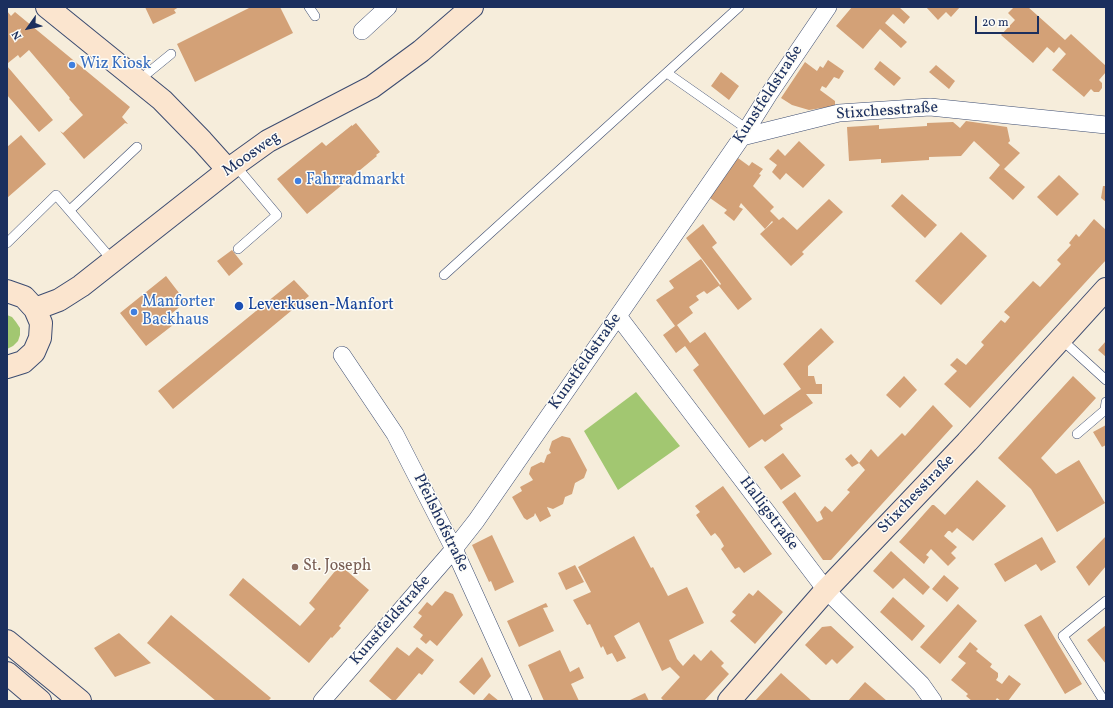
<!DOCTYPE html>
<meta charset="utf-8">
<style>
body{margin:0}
#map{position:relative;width:1113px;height:708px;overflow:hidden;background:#f6eddb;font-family:Vollkorn,serif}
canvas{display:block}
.frame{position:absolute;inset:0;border:8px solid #1b2f5e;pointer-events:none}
.north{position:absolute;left:8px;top:8px;width:40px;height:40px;-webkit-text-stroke:3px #fdfcf7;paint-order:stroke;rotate:237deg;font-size:11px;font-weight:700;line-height:16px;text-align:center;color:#1b2f5e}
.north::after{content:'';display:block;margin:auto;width:14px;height:18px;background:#1b2f5e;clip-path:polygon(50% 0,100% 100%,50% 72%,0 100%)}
.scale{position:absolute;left:975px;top:16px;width:64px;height:18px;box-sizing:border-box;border:2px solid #1b2f5e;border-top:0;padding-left:5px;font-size:12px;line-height:14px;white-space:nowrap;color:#1b2f5e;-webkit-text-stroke:3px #fdfcf7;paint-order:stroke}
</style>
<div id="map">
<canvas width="1113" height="708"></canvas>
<div class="frame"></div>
<div class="north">N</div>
<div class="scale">20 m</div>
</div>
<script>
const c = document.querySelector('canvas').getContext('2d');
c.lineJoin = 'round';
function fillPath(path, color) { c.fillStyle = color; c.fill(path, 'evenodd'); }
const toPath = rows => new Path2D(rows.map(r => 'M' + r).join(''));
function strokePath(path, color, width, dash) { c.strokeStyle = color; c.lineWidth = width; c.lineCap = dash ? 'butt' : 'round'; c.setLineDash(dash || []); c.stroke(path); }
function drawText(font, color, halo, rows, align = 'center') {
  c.font = font + ' Vollkorn,serif'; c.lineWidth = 3; c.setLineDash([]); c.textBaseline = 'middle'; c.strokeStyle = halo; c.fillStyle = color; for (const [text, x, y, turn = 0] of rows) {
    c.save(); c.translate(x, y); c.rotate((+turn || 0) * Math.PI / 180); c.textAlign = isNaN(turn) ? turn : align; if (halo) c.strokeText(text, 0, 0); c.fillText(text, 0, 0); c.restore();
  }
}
fillPath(toPath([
 [7,315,12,317,16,322,20,328,20,335,18,341,13,346,7,349],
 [636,392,680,446,618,490,584,431]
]), '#a2c771');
fillPath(toPath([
 [145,7,179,7,174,10,176,13,153,24],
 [251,7,280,7,293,33,195,82,177,44],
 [852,7,899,7,910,17,904,24,893,14,885,23,907,42,901,48,880,29,863,49,836,26],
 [926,7,960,7,951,17,946,12,938,20],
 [1014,7,1028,7,1065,40,1071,34,1106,66,1106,72,1099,80,1102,83,1102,88,1099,92,1094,92,1091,89,1084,97,1052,70,1066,54,1059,47,1054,53,1047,47,1033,63,1001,35,1015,20,1008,13],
 [7,11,11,16,15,12,130,107,122,117,128,124,125,123,84,159,60,131,63,133,83,115,69,99,70,98,29,50,20,58,18,55,8,63,7,62],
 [828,60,844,71,839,79,834,77,826,88,822,86,820,90,835,101,835,106,809,110,792,105,781,98,805,62,817,71,820,66,823,68],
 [880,61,901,78,894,86,874,69],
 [936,65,955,81,949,89,929,72],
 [7,66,53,120,39,132,7,95],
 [721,72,739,86,729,100,711,86],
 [966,121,1007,127,1010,141,1008,143,1020,153,1004,169,1025,187,1013,200,989,178,1000,165,974,141,961,156,929,157,929,160,881,163,881,159,849,161,847,127,879,125,879,129,927,126,927,123,953,122,960,128],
 [356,123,380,152,376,155,377,156,307,214,277,179,322,142,326,146,352,125,352,126],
 [21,135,46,164,7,198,7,147],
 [799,141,825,165,803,188,786,173,780,180,772,172,777,165,769,159,778,149,785,156],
 [738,158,749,166,752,162,763,169,759,174,761,175,753,186,774,207,770,211,779,220,783,217,797,230,829,199,843,212,802,252,804,254,791,266,760,234,773,222,772,221,765,229,741,203,739,207,743,209,734,221,724,213,727,210,710,198],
 [1059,175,1079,194,1057,216,1037,197],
 [1103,186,1106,186,1106,202,1101,198],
 [902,194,937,225,925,238,891,206],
 [1094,219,1106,230,1106,260,970,408,944,384,957,371,950,365,957,358,966,365,984,345,981,342,1001,320,1005,323,1010,317,1004,312,1033,281,1040,287,1061,264,1057,260,1071,245,1069,243,1076,234,1079,237],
 [703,224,717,243,712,247,752,299,738,310,719,286,721,284,719,281,686,238],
 [961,232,987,256,941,305,915,281],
 [232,250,243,264,229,276,217,261],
 [701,259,720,285,707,294,704,291,696,296,699,300,689,307,693,313,677,325,690,343,705,332,764,415,801,389,783,364,821,328,834,342,808,366,808,376,814,376,816,384,822,384,822,394,806,394,813,403,780,425,783,429,765,442,762,439,749,448,693,370,699,365,685,346,676,353,663,335,675,326,656,300,674,288,669,281],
 [166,276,186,302,167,317,173,325,146,346,120,313],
 [294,280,309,296,173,409,158,391],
 [1106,341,1106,357,1098,350],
 [904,376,917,390,900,408,886,395],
 [1073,376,1096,398,1041,458,1056,474,1079,460,1105,503,1057,532,1031,489,998,458],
 [933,405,953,426,831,560,823,560,782,502,795,492,817,522,823,519,820,512,825,506,832,512,850,492,847,490,865,470,859,463,852,467,845,459,851,454,859,463,871,449,878,457,902,433,905,436],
 [1106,425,1106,445,1102,447,1093,432],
 [562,436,570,438,587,470,584,478,575,483,572,494,565,497,563,504,553,509,547,507,551,516,540,522,535,513,534,516,527,520,524,518,512,497,522,491,520,487,533,480,529,474,531,467,541,462,544,463,547,455,551,453,549,450,552,441],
 [783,453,801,476,781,490,764,467],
 [977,480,1006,506,973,541,957,528,952,533,950,531,948,531,944,536,957,547,951,553,956,558,948,566,931,549,926,555,929,557,924,564,899,542,932,505,934,505,945,515],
 [723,486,772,554,744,573,739,567,735,569,721,549,724,546,720,539,715,533,711,536,696,515,700,512,695,506],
 [492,535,514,582,495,591,491,581,489,582,472,545],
 [634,536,651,568,653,567,668,596,687,587,704,623,669,640,677,659,683,666,694,654,701,661,711,650,724,663,721,666,729,674,704,701,664,701,661,698,680,677,670,667,662,671,639,622,614,636,626,658,617,662,612,653,607,655,603,646,601,648,590,624,587,625,573,600,591,592,578,567],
 [1106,536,1106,566,1089,586,1076,567],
 [1042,537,1056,562,1041,571,1036,564,1005,582,994,564],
 [891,551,930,587,923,595,904,578,893,589,873,571],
 [340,565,369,590,339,626,341,628,332,638,331,637,309,663,229,595,243,578,300,626,315,609,309,603],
 [575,565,584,582,566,590,558,573],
 [944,575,959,588,947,602,932,589],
 [758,590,783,612,755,644,730,621,736,615,732,612,749,593,753,596],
 [445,591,453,594,463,615,437,646,430,640,426,644,420,639,423,635,413,627,422,616,418,613,427,602,432,606],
 [893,597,925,626,912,641,880,612],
 [546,603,548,607,543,608,554,631,519,647,507,621],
 [958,604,977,621,940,664,920,647],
 [171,615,271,698,268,701,216,701,147,643],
 [1041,615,1082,684,1065,694,1024,625],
 [1106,625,1106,664,1087,640],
 [831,626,854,647,837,664,832,659,826,665,805,645,822,627],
 [119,633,151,663,115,677,94,648],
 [970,642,978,649,976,651,992,664,990,667,998,673,998,677,996,680,1002,684,1009,675,1021,684,1008,701,1001,701,997,698,995,701,972,701,966,696,968,694,951,680,966,663,958,657],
 [397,647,409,656,417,647,434,660,422,675,419,673,395,701,393,701,369,681],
 [560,650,570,672,579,667,584,678,571,684,579,701,544,701,528,665],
 [482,657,491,676,474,695,459,682],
 [781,673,802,692,812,701,755,701],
 [865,682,887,701,848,701],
 [489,693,499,701,482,701],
 [645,693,649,701,628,701]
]), '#d3a177');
const lane = toPath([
 [309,7,315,16],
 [667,73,747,129],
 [138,81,171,54],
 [235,165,277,215,238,249],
 [70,210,137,147],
 [7,243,56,195,113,261],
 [444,275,739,7],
 [1061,339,1106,380],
 [1077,434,1105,410,1106,402],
 [1104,701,1063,636,1106,601]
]);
const street = toPath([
 [362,31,388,7],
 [742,137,839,113,930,107,1106,125],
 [618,316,826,590,921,684,933,701],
 [342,355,395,434,454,549,523,701],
 [322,701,454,549,476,521,742,137,769,94,828,7]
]);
const secondary = toPath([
 [47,7,162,100,202,141,228,170],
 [7,291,24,297,35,309,41,323,40,338,34,352,23,362,7,367],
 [35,309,59,300,81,286,236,164,268,141,372,87,421,51,472,7],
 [7,641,80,701],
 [7,673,40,701],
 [729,701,826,590,967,442,1106,289]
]);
strokePath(lane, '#3c4c71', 10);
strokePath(street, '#3c4c71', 18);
strokePath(secondary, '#3c4c71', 24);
strokePath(lane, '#fff', 9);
strokePath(street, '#fff', 17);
strokePath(secondary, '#fbe5cf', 22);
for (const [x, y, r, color] of [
 [72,65,4,"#3f7fe0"],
 [298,181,4,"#3f7fe0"],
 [239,306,5,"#1a4fb4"],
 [134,312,4,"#3f7fe0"],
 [295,567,4,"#8d6e63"]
]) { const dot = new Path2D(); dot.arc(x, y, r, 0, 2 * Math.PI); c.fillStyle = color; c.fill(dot); strokePath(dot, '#fdfcf7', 1.5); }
drawText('16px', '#366cbe', '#fdfcf7', [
 ["Wiz Kiosk",80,65],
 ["Fahrradmarkt",306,181],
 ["Manforter",142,303],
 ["Backhaus",142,321]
], 'left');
drawText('16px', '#1b2f5e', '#fdfcf7', [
 ["Kunstfeldstraße",769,95,-57],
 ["Stixchesstraße",887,112,-4],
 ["Moosweg",252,155,-35],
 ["Kunstfeldstraße",586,362,-55],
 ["Stixchesstraße",917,495,-46],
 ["Halligstraße",768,514,53],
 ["Pfeilshofstraße",440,523,64],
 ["Kunstfeldstraße",391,621,-49]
]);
drawText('16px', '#164399', '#fdfcf7', [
 ["Leverkusen-Manfort",248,306]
], 'left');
drawText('16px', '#785e54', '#fdfcf7', [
 ["St. Joseph",303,567]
], 'left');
</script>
